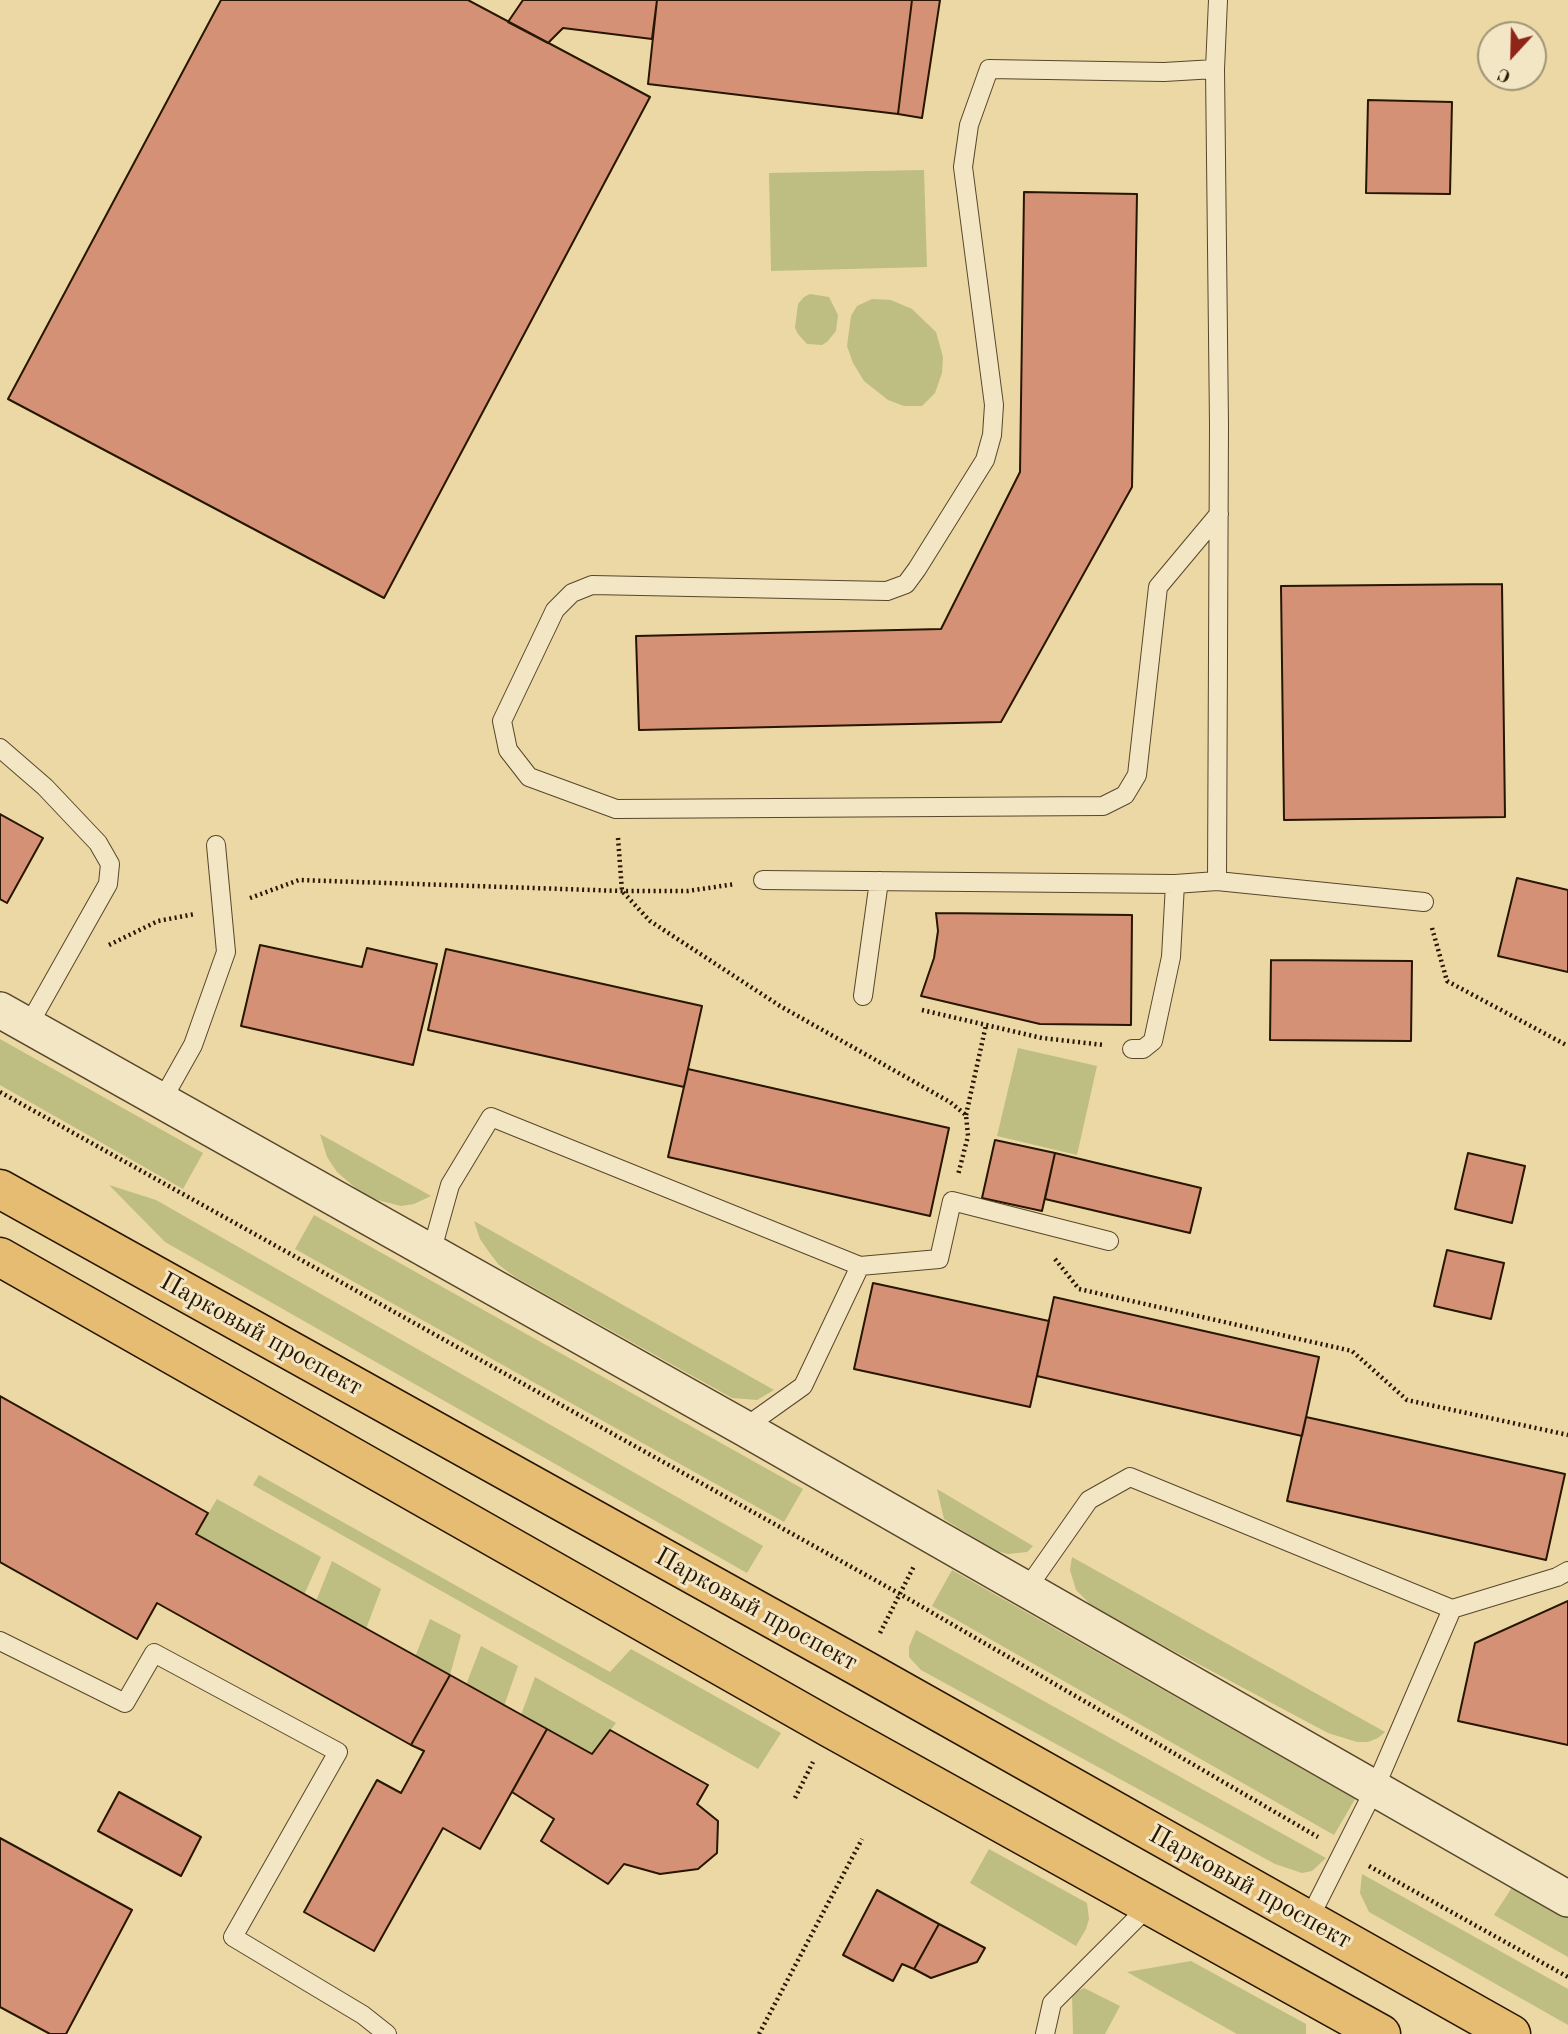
<!DOCTYPE html>
<meta charset="utf-8">
<style>
body{margin:0}
#map{position:relative;width:1568px;height:2034px;overflow:hidden;background:#ecd8a5;font-family:"Old Standard TT",serif}
canvas{display:block}
.north{position:absolute;left:1477px;top:21px;width:70px;height:70px;box-sizing:border-box;background:#f3e6c4;border:2px solid #a19376;border-radius:50%;rotate:202deg;font-size:19px;font-weight:700;line-height:28px;text-align:center;color:#271601}
.north::after{content:'';display:block;margin:auto;width:24px;height:32px;background:#8f2418;clip-path:polygon(50% 0,100% 100%,50% 72%,0 100%)}
</style>
<div id="map">
<canvas width="1568" height="2034"></canvas>
<div class="north">С</div>
</div>
<script>
const c = document.querySelector('canvas').getContext('2d');
c.lineJoin = 'round';
function fillPath(path, color) { c.fillStyle = color; c.fill(path, 'evenodd'); }
const toPath = rows => new Path2D(rows.map(r => 'M' + r).join(''));
function strokePath(path, color, width, dash) { c.strokeStyle = color; c.lineWidth = width; c.lineCap = dash ? 'butt' : 'round'; c.setLineDash(dash || []); c.stroke(path); }
function drawText(font, color, halo, rows, align = 'center') {
  c.font = font + ' "Old Standard TT",serif'; c.lineWidth = 6; c.setLineDash([]); c.textBaseline = 'middle'; c.strokeStyle = halo; c.fillStyle = color; for (const [text, x, y, turn = 0] of rows) {
    c.save(); c.translate(x, y); c.rotate((+turn || 0) * Math.PI / 180); c.textAlign = isNaN(turn) ? turn : align; if (halo) c.strokeText(text, 0, 0); c.fillText(text, 0, 0); c.restore();
  }
}
fillPath(toPath([
 [924,170,927,267,771,271,769,173],
 [810,294,829,297,838,315,836,331,827,342,822,345,807,344,798,334,795,328,798,304,804,297],
 [872,299,891,300,912,309,936,332,943,357,942,373,935,393,922,406,904,406,888,400,864,381,853,363,847,346,851,316,857,306],
 [0,1039,203,1153,183,1189,0,1085],
 [1018,1048,1097,1066,1077,1155,997,1136],
 [320,1134,431,1196,414,1204,401,1206,366,1197,337,1172,327,1157],
 [109,1185,156,1200,763,1546,747,1573,165,1242],
 [314,1215,803,1489,784,1522,295,1249],
 [474,1221,774,1390,757,1400,732,1398,515,1277,499,1265,489,1252,480,1239],
 [259,1475,610,1672,631,1649,781,1733,758,1769,253,1485],
 [937,1489,1033,1546,1027,1552,1008,1554,997,1551,960,1529,944,1519],
 [217,1499,321,1557,304,1595,196,1534],
 [1072,1557,1385,1732,1378,1738,1368,1742,1357,1742,1328,1733,1095,1609,1076,1590,1070,1570],
 [332,1561,381,1589,366,1629,316,1601],
 [952,1570,1355,1799,1334,1835,932,1606],
 [430,1619,461,1635,450,1675,415,1657],
 [916,1630,1326,1858,1312,1871,1302,1873,1275,1864,921,1670,909,1657,909,1647],
 [481,1646,518,1666,504,1706,466,1685],
 [535,1677,616,1723,592,1754,521,1715],
 [989,1849,1087,1903,1089,1919,1086,1929,1076,1946,970,1883],
 [1362,1874,1568,1989,1568,2025,1369,1912,1360,1893],
 [1513,1886,1568,1917,1568,1957,1494,1915],
 [1191,1961,1306,2024,1306,2034,1237,2034,1127,1972],
 [1084,1988,1120,2006,1105,2034,1073,2034,1072,1994]
]), '#bebd82');
const building = toPath([
 [221,0,468,0,650,97,384,598,8,399,221,0],
 [523,0,657,0,652,39,563,28,548,43,508,22,523,0],
 [657,0,912,0,898,114,648,84,657,0],
 [912,0,940,0,922,118,898,114,912,0],
 [1368,100,1452,102,1450,194,1366,193,1368,100],
 [1024,192,1137,194,1132,487,1001,722,639,730,636,636,941,629,1020,472,1024,192],
 [1502,584,1505,817,1284,820,1281,586,1502,584],
 [0,814,43,838,7,903,0,899,0,814],
 [1517,878,1568,890,1568,972,1498,956,1517,878],
 [936,913,1132,915,1131,1025,1040,1024,921,996,934,958,938,931,936,913],
 [260,945,362,967,367,948,437,964,413,1065,241,1026,260,945],
 [446,949,702,1006,684,1087,428,1030,446,949],
 [1271,960,1412,961,1411,1041,1270,1040,1271,960],
 [688,1069,949,1128,930,1216,668,1157,688,1069],
 [995,1140,1055,1153,1042,1211,982,1198,995,1140],
 [1055,1153,1201,1188,1190,1233,1045,1199,1055,1153],
 [1468,1153,1525,1166,1512,1223,1455,1209,1468,1153],
 [1447,1250,1504,1263,1491,1319,1434,1306,1447,1250],
 [873,1283,1049,1321,1030,1407,854,1369,873,1283],
 [1054,1297,1319,1357,1302,1436,1037,1376,1054,1297],
 [0,1396,208,1513,196,1534,450,1675,411,1745,157,1603,137,1639,0,1562,0,1396],
 [1306,1417,1565,1474,1546,1560,1287,1501,1306,1417],
 [1568,1601,1568,1745,1458,1721,1475,1643,1568,1601],
 [450,1675,547,1729,480,1849,443,1828,374,1951,304,1912,377,1780,401,1793,424,1751,411,1745,450,1675],
 [547,1729,592,1754,610,1730,708,1785,697,1804,718,1821,717,1853,698,1869,660,1874,624,1864,608,1884,541,1841,554,1819,512,1792,547,1729],
 [119,1792,201,1837,181,1876,98,1831,119,1792],
 [0,1838,132,1910,66,2034,50,2034,0,2007,0,1838],
 [877,1890,939,1924,914,1969,902,1964,893,1981,843,1955,877,1890],
 [939,1924,985,1948,977,1962,931,1978,914,1969,939,1924]
]);
fillPath(building, '#d49175');
strokePath(building, '#271601', 2);
const lane = toPath([
 [1215,69,1164,72,989,69,969,125,963,167,994,405,992,435,985,460,917,569,906,584,887,591,592,585,572,593,555,610,502,721,508,750,529,777,616,809,1103,806,1125,795,1137,775,1158,587,1219,514],
 [0,748,45,787,98,843,110,864,108,884,28,1026],
 [763,880,1175,884,1217,881,1424,902],
 [1217,881,1219,425,1215,69,1218,0],
 [863,996,879,881],
 [1132,1049,1143,1049,1153,1041,1171,957,1175,884],
 [161,1102,193,1045,226,952,216,845],
 [431,1253,450,1185,491,1117,860,1266,803,1386,744,1428],
 [860,1266,939,1259,952,1201,1109,1241],
 [1026,1590,1089,1500,1130,1477,1452,1609],
 [0,1641,125,1703,154,1653,338,1752,233,1937,363,2015,387,2034],
 [1308,1921,1374,1790,1452,1609,1557,1577,1568,1571],
 [1045,2034,1052,2003,1149,1906]
]);
const street = toPath([
 [0,1010,744,1428,1568,1899]
]);
const primary = toPath([
 [0,1189,861,1668,1511,2034],
 [0,1257,830,1728,1381,2034]
]);
strokePath(lane, '#58462a', 20);
strokePath(street, '#58462a', 38);
strokePath(primary, '#271601', 41);
strokePath(toPath([
 [618,838,622,891,650,921,780,1006,950,1102,966,1115,968,1136,958,1175],
 [250,898,299,880,622,891,688,891,735,884],
 [1432,928,1447,981,1568,1046],
 [109,945,158,921,195,914],
 [922,1010,1042,1038,1104,1045],
 [0,1092,900,1594,1318,1837],
 [966,1115,986,1025],
 [1055,1259,1079,1289,1352,1351,1407,1400,1568,1435],
 [880,1633,914,1566],
 [795,1798,813,1762],
 [1369,1866,1568,1977],
 [759,2034,862,1839]
]), '#271601', 4.5, [2, 3.5]);
strokePath(lane, '#f3e6c4', 18);
strokePath(street, '#f3e6c4', 35);
strokePath(primary, '#e6bc72', 38);
drawText('26px', '#271601', '#f3e6c4', [
 ["Парковый проспект",261,1335,29],
 ["Парковый проспект",756,1610,29],
 ["Парковый проспект",1250,1888,29]
]);
</script>
